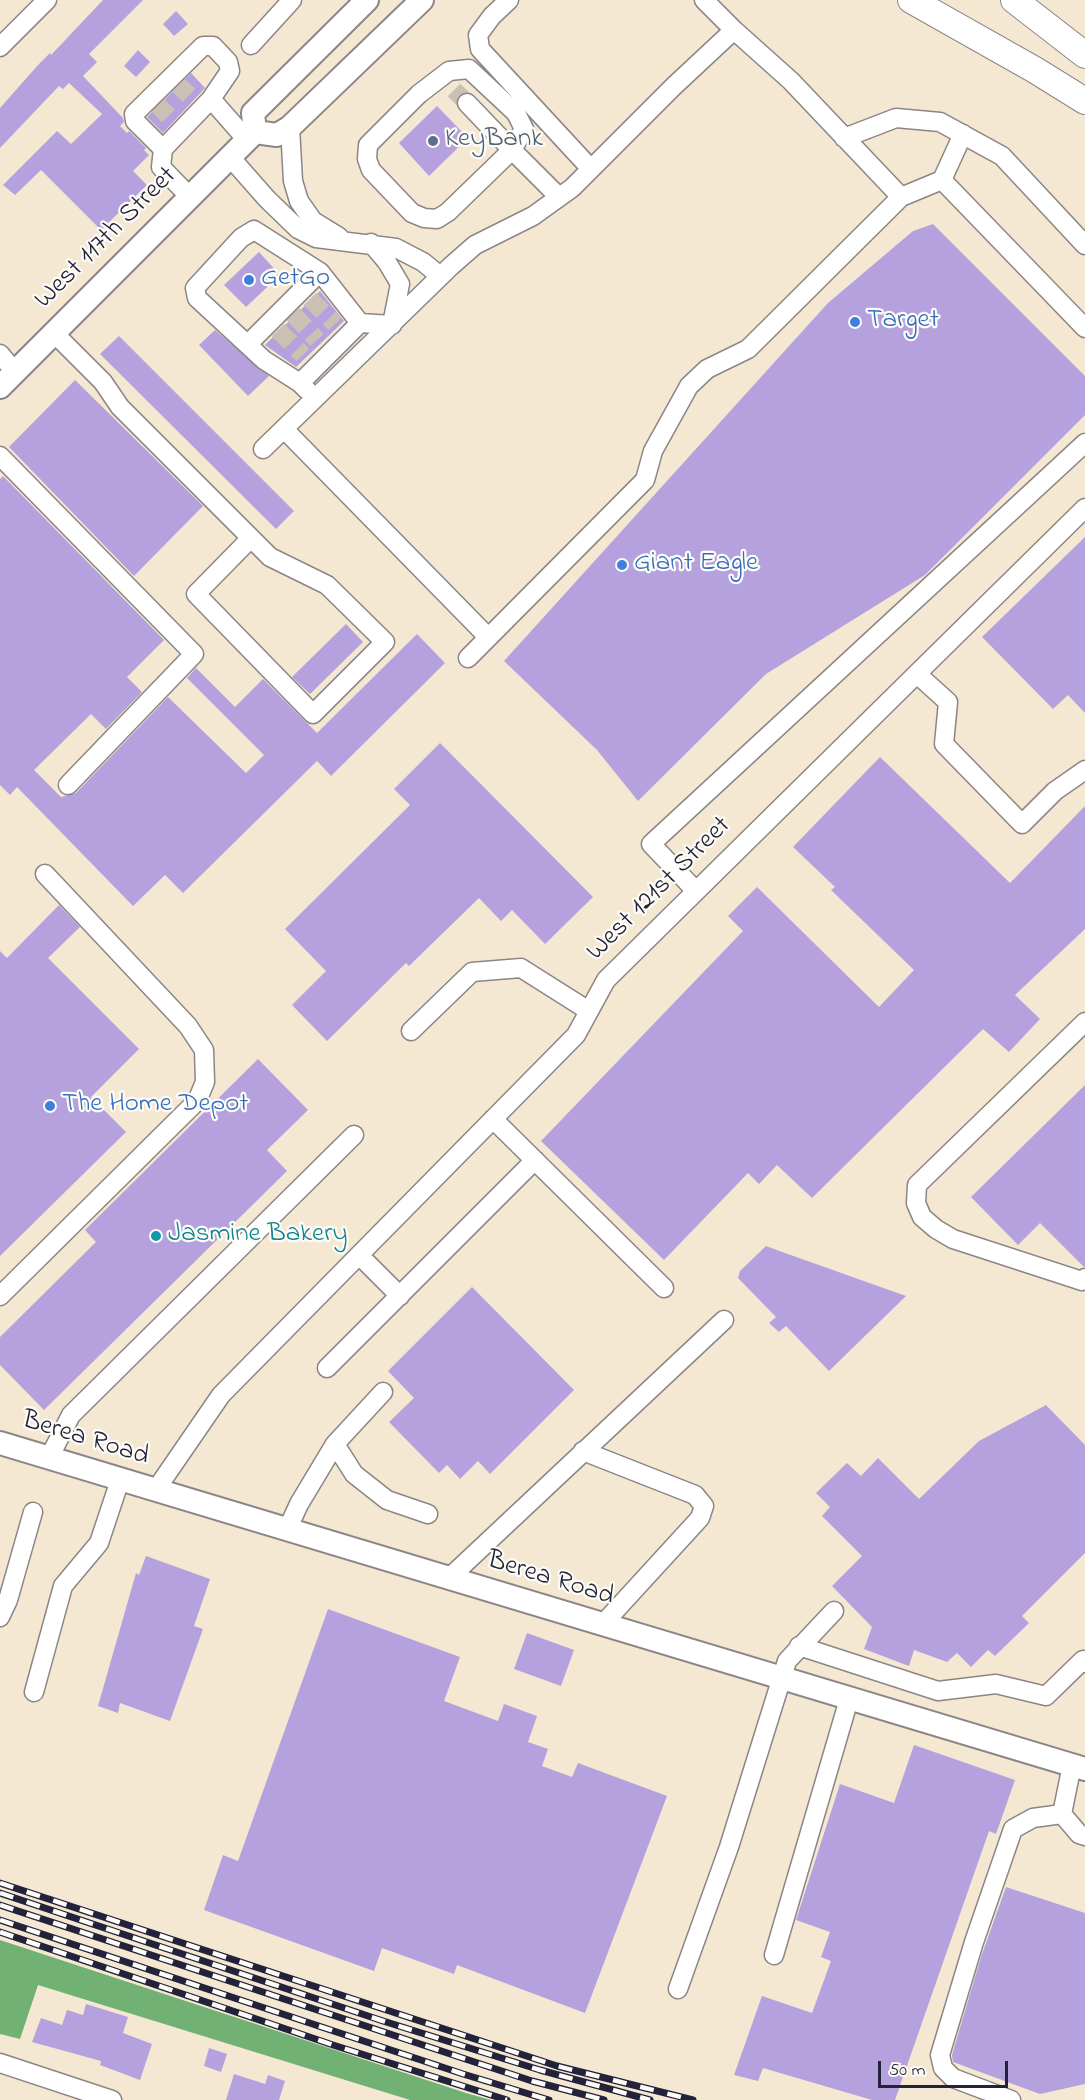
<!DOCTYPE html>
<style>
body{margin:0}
#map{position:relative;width:1085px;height:2100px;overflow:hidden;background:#f5e8d2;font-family:"Indie Flower",sans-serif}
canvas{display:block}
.scale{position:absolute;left:878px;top:2061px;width:130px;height:27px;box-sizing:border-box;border:3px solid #22223b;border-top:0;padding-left:8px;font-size:18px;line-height:21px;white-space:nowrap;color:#22223b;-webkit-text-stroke:4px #fdfcf7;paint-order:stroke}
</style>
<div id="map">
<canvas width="1085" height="2100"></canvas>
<div class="scale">50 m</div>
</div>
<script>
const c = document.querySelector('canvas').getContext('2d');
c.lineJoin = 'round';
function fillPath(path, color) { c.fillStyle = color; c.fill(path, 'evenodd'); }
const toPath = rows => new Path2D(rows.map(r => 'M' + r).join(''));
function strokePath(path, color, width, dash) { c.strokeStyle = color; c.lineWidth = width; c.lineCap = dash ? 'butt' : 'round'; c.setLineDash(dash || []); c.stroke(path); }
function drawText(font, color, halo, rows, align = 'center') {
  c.font = font + ' "Indie Flower",sans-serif'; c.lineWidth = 4.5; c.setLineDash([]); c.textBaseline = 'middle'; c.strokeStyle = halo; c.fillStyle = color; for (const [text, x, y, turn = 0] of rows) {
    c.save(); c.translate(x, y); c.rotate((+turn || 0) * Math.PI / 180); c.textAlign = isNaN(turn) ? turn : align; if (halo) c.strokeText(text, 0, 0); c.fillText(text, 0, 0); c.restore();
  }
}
fillPath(toPath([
 [0,1940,466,2093,491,2100,410,2100,38,1985,20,2039,0,2034]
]), '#71b274');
fillPath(toPath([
 [103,0,143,0,89,54,97,62,83,76,123,118,124,122,120,126,127,133,129,131,146,148,144,150,149,155,133,171,147,185,101,230,41,170,15,195,3,185,57,131,71,144,102,114,69,83,63,89,59,86,0,148,0,108,38,65,50,53,51,55],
 [176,11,188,24,174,36,163,24],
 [138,50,150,62,136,77,124,66],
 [191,73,205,88,163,133,147,117],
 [437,106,468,138,429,176,399,143],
 [933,224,1085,376,1085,415,925,575,766,674,638,801,597,750,504,661,828,303,913,231],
 [259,252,280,275,246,307,224,285],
 [320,291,344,321,296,367,265,345],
 [215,330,269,376,248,396,199,345],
 [119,336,294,511,276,529,100,354],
 [75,380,203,506,134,576,9,447],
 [3,476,164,640,127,677,142,692,106,729,91,714,34,770,61,797,76,793,168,697,246,773,264,755,187,678,196,668,235,707,263,679,317,733,417,634,445,663,331,776,317,761,183,893,165,875,133,906,17,787,10,795,0,785,0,479],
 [1085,537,1085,713,1068,695,1053,709,982,637],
 [346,624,363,642,310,694,292,677],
 [440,743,593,897,545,944,512,910,501,921,479,898,409,966,406,963,327,1041,292,1005,326,971,285,929,410,805,394,789],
 [880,757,1010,883,1085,806,1085,929,1015,995,1040,1019,1009,1052,983,1029,812,1198,777,1165,759,1184,748,1173,664,1260,541,1141,743,931,728,916,757,887,879,1007,914,970,831,890,835,887,793,847],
 [59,905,80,927,48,958,139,1049,91,1097,126,1132,0,1256,0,951,7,958],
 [258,1059,308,1110,267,1150,287,1171,44,1410,0,1365,0,1337,96,1242,85,1230],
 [1085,1085,1085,1267,1084,1267,1040,1223,1018,1245,971,1197],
 [766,1246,785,1253,906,1296,829,1371,786,1326,779,1332,769,1323,776,1317,738,1278,740,1271],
 [472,1287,574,1390,490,1474,478,1461,460,1479,447,1465,439,1473,389,1422,414,1398,388,1371],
 [1046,1405,1085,1445,1085,1553,1022,1616,1029,1623,995,1656,988,1650,971,1667,957,1653,947,1662,914,1650,909,1666,864,1649,872,1627,832,1586,862,1556,822,1516,830,1507,816,1493,847,1463,861,1476,878,1458,919,1499,979,1441],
 [146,1556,210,1579,194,1626,203,1629,170,1721,120,1703,118,1713,98,1706,136,1573,139,1575],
 [328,1609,460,1657,444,1701,498,1721,504,1704,537,1716,528,1742,548,1749,542,1766,572,1777,578,1763,667,1796,585,2013,457,1965,454,1974,382,1948,374,1971,204,1910,223,1855,238,1861],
 [527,1633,574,1650,561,1686,514,1669],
 [914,1745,1015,1780,996,1834,989,1831,895,2100,872,2100,763,2068,758,2081,734,2075,762,1996,812,2013,831,1961,821,1957,830,1932,796,1920,840,1784,894,1803],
 [1006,1887,1085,1913,1085,2084,1040,2094,953,2062,952,2055,981,1957],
 [86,2004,128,2017,123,2033,152,2044,140,2080,100,2065,101,2061,32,2042,41,2018,62,2025,67,2010,83,2015],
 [209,2048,227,2054,221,2072,204,2066],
 [234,2074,265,2084,268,2075,285,2081,279,2100,226,2100]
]), '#b4a1de');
strokePath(toPath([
 [176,83,194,100],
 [454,90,467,103],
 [156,103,173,121],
 [310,299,335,324],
 [293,314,317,340],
 [278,330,303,355]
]), '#cbc0b4', 18, [18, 9]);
const minor = toPath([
 [509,0,492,16,478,35,480,49,591,169],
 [704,0,734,30],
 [251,45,292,0],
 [0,47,47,0],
 [467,103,512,150,524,129,516,113,469,69,449,71,419,94,368,145,367,159,371,170,412,213,424,218,437,219,448,212,512,150,559,197],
 [290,127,293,181,299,201,313,221,339,237],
 [844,138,896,118,940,122,1002,156,1085,245],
 [163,149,211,99],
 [230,157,267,199,298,229,316,238,396,248,423,262,440,276],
 [942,180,963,134],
 [189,196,161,167,163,149,135,121,134,114,203,46,213,46,228,62,230,71,211,99,247,140],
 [901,197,942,180,1085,328],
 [371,243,387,262,400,284,392,324],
 [53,332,103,382,120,407,270,557,327,585,385,642,313,714,196,594,251,538],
 [248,344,320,272],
 [0,354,15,372],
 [300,383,264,360,197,298,195,288,241,238,254,230,320,272,360,323],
 [307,390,300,383,360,323,392,325],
 [284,429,488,637],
 [263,449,451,266,475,245,533,216,572,188,674,86,734,30,791,81,901,197,748,349,707,369,689,386,653,451,645,480,468,658],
 [0,456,194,654,68,785],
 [917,674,948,702,944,744,1022,824,1055,791,1085,770],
 [696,891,651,844,1085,443],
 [1085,1022,917,1185,916,1203,922,1217,936,1229,953,1239,1082,1281,1085,1278],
 [411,1031,472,972,521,968,589,1011],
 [493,1119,664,1288],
 [359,1255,400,1296],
 [0,1296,197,1101,205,1082,204,1050,188,1026,45,874],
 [327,1368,535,1160],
 [335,1444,354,1474,387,1500,428,1514],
 [583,1451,695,1495,704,1506,700,1518,602,1625],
 [49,1458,71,1415,354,1135],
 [155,1491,221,1395,576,1035,606,980,1085,508],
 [287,1530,299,1504,335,1444,383,1392],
 [448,1579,724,1320],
 [0,1617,8,1600,33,1512],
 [799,1646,938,1691,996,1684,1046,1696,1083,1660,1085,1663],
 [34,1692,63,1586,99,1543,120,1480],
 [1072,1765,1062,1814,1079,1834,1085,1836],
 [774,1955,849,1699],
 [678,1989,729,1847,787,1661,834,1611],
 [0,2063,112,2100],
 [1011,2100,953,2078,943,2068,940,2055,974,1942,1013,1829,1033,1818,1062,1814]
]);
const major = toPath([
 [255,132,277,135,290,127,422,0],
 [255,132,253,113,367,0],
 [0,387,255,132],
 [0,1443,1085,1769]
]);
const highway = toPath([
 [911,0,1035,70,1085,101],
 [1014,0,1085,55]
]);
strokePath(minor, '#8c8586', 21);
strokePath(major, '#8c8586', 26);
strokePath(highway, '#8c8586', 28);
strokePath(minor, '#fff', 18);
strokePath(major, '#fff', 22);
strokePath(highway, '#fff', 26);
const rail = toPath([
 [0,1883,557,2066,693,2100],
 [0,1893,383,2021,540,2070,650,2100],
 [0,1905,532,2081,604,2100],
 [0,1920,463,2074,549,2100],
 [0,1932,333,2045,507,2100]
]);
strokePath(rail, '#22223b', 7);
strokePath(rail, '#fdfcf7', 4.5, [14]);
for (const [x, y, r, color] of [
 [433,141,6,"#5c6f8a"],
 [249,280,6,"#3f7fe0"],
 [855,322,6,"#3f7fe0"],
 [622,565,6,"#3f7fe0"],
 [50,1106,6,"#3f7fe0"],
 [156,1236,6,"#0f9aa8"]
]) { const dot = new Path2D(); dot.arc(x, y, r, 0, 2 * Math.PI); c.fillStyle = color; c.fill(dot); strokePath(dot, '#fdfcf7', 2); }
drawText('27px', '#4e5e75', '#fdfcf7', [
 ["KeyBank",445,141]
], 'left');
drawText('27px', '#22223b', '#fdfcf7', [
 ["West 117th Street",107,239,-45],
 ["West 121st Street",660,890,-45],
 ["Berea Road",85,1440,17],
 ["Berea Road",550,1580,17]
]);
drawText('27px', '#366cbe', '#fdfcf7', [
 ["GetGo",261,280],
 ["Target",867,322],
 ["Giant Eagle",634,565],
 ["The Home Depot",62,1106]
], 'left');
drawText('27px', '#0d838f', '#fdfcf7', [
 ["Jasmine Bakery",168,1236]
], 'left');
</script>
